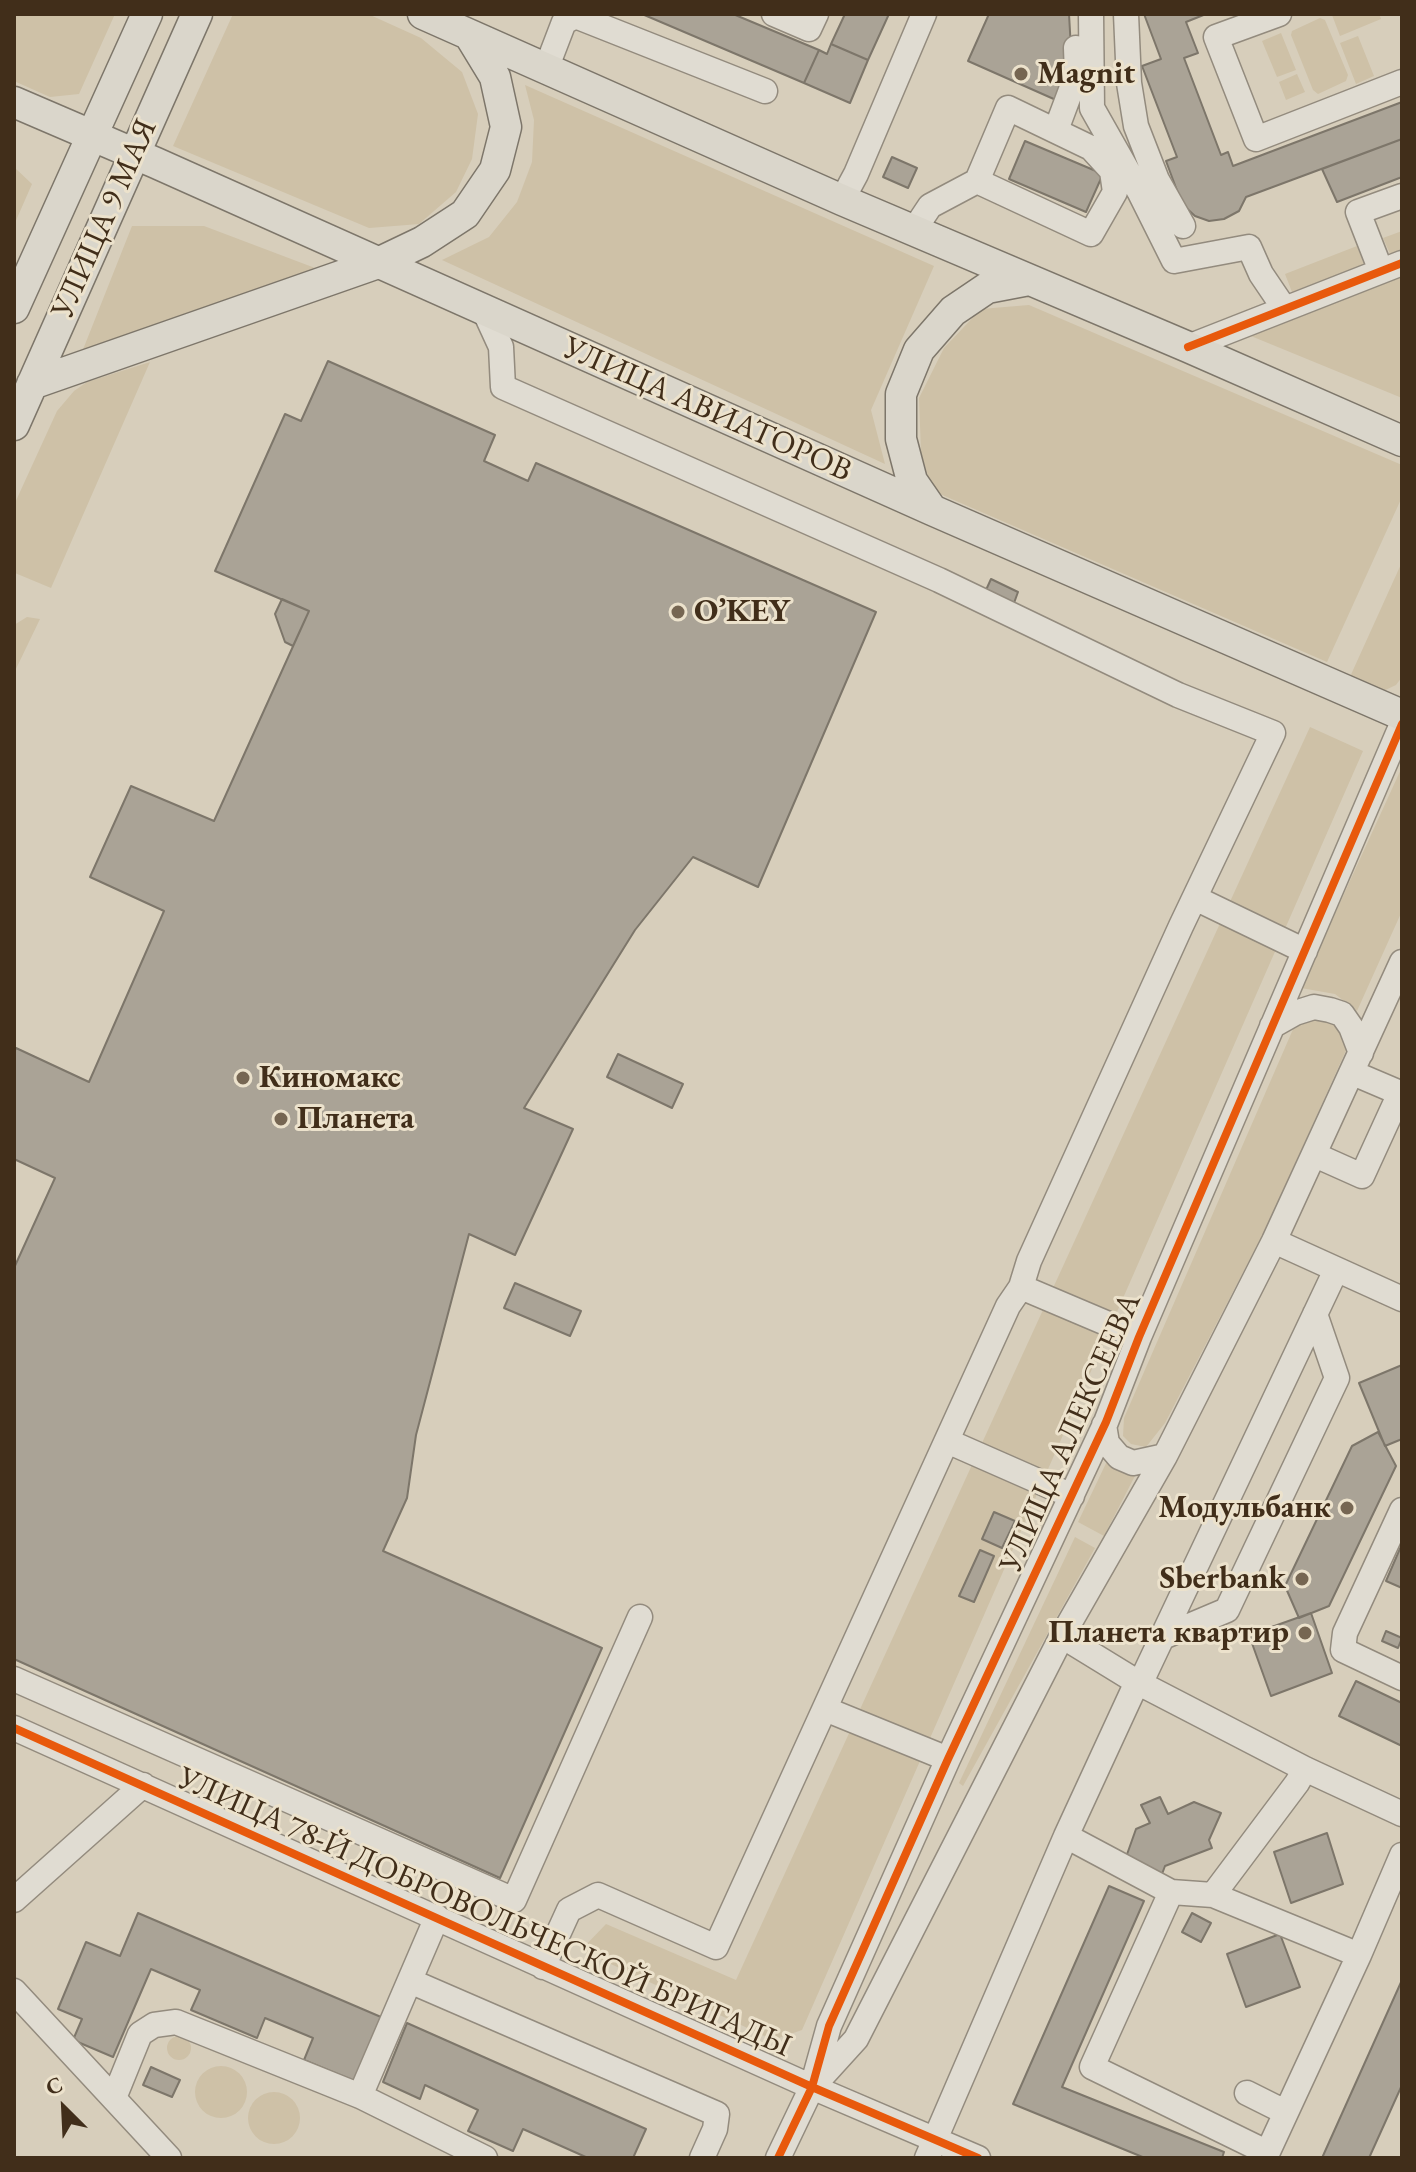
<!DOCTYPE html>
<meta charset="utf-8">
<style>
body{margin:0}
#map{position:relative;width:1416px;height:2172px;overflow:hidden;background:#d7cebb;font-family:"EB Garamond",serif}
canvas{display:block}
.frame{position:absolute;inset:0;border:16px solid #412e1a;pointer-events:none}
.north{position:absolute;left:24px;top:2068px;width:80px;height:80px;-webkit-text-stroke:6px #ece2cc;paint-order:stroke;rotate:336deg;font-size:22px;font-weight:700;line-height:32px;text-align:center;color:#412e1a}
.north::after{content:'';display:block;margin:auto;width:28px;height:36px;background:#412e1a;clip-path:polygon(50% 0,100% 100%,50% 72%,0 100%)}
</style>
<div id="map">
<canvas width="1416" height="2172"></canvas>
<div class="frame"></div>
<div class="north">С</div>
</div>
<script>
const c = document.querySelector('canvas').getContext('2d');
c.lineJoin = 'round';
function fillPath(path, color) { c.fillStyle = color; c.fill(path, 'evenodd'); }
const toPath = rows => new Path2D(rows.map(r => 'M' + r).join(''));
function strokePath(path, color, width, dash) { c.strokeStyle = color; c.lineWidth = width; c.lineCap = dash ? 'butt' : 'round'; c.setLineDash(dash || []); c.stroke(path); }
function drawText(font, color, halo, rows, align = 'center') {
  c.font = font + ' "EB Garamond",serif'; c.lineWidth = 6; c.setLineDash([]); c.textBaseline = 'middle'; c.strokeStyle = halo; c.fillStyle = color; for (const [text, x, y, turn = 0] of rows) {
    c.save(); c.translate(x, y); c.rotate((+turn || 0) * Math.PI / 180); c.textAlign = isNaN(turn) ? turn : align; if (halo) c.strokeText(text, 0, 0); c.fillText(text, 0, 0); c.restore();
  }
}
fillPath(toPath([
 [14,14,115,14,79,94,50,97,14,81],
 [233,14,368,14,421,38,462,72,478,114,472,159,456,192,419,224,369,228,173,146],
 [1379,14,1381,19,1340,36,1332,15],
 [1320,18,1325,20,1348,75,1346,81,1318,94,1313,90,1291,35,1292,31],
 [1281,33,1296,70,1277,77,1262,41],
 [1358,36,1374,76,1356,84,1340,43],
 [1297,74,1305,92,1286,100,1279,82],
 [525,85,934,266,871,410,885,464,442,260,489,237,517,202,532,162,534,120],
 [14,167,32,184,14,225],
 [132,226,204,226,315,268,313,275,82,352],
 [1402,231,1402,252,1391,256,1383,238],
 [1357,246,1364,265,1292,292,1285,274],
 [1402,277,1402,398,1246,334],
 [1029,305,1402,465,1402,497,1327,662,940,494,930,483,921,452,919,398,944,348,981,309],
 [150,362,51,588,15,573,14,505,57,411,74,391,87,382],
 [1402,562,1402,677,1396,685,1379,693,1349,679],
 [27,617,40,619,14,673,14,625],
 [1310,727,1363,751,802,2030,773,2040,581,1950,606,1924,736,1980],
 [1402,767,1402,911,1357,1011,1335,994,1301,988],
 [1312,1013,1327,1015,1343,1028,1348,1046,1267,1226,1165,1423,1146,1447,1131,1444,1123,1436,1124,1418,1294,1027],
 [1109,1457,1138,1470,1104,1536,1078,1522],
 [1075,1537,1095,1548,963,1786,959,1783],
 '167 2048a12 12 0 1 1 24 0a12 12 0 1 1-24 0Z',
 '195 2092a26 26 0 1 1 52 0a26 26 0 1 1-52 0Z',
 '248 2118a26 26 0 1 1 52 0a26 26 0 1 1-52 0Z'
]), '#cec1a7');
const building = toPath([
 [642,14,733,14,819,50,804,83,642,14],
 [845,14,889,14,868,60,831,44,845,14],
 [989,14,1069,14,1072,67,1056,100,968,61,989,14],
 [1144,14,1206,14,1186,22,1198,53,1184,58,1221,155,1228,152,1233,166,1402,102,1402,139,1246,197,1239,211,1224,219,1209,221,1195,216,1182,204,1166,161,1177,157,1142,66,1161,59,1144,14],
 [831,44,868,60,850,103,804,83,819,50,827,54,831,44],
 [1402,139,1402,177,1337,202,1322,169,1402,139],
 [1025,141,1103,174,1086,212,1009,179,1025,141],
 [892,157,917,168,908,188,883,177,892,157],
 [328,361,495,435,484,461,528,481,536,463,876,612,758,887,693,857,635,930,524,1108,573,1129,515,1255,469,1234,416,1435,407,1498,383,1551,602,1648,500,1878,14,1659,14,1268,55,1178,14,1159,14,1053,16,1048,89,1082,164,911,90,877,131,786,214,821,309,611,215,571,285,414,301,421,328,361],
 [991,579,1018,592,1014,603,986,590,991,579],
 [282,599,309,611,293,646,285,642,275,614,282,599],
 [618,1054,683,1084,672,1108,607,1077,618,1054],
 [515,1283,581,1311,570,1336,504,1308,515,1283],
 [1402,1365,1402,1439,1385,1446,1359,1383,1402,1365],
 [1378,1432,1396,1466,1329,1606,1299,1618,1285,1586,1352,1446,1378,1432],
 [994,1512,1015,1521,1002,1548,982,1539,994,1512],
 [1402,1544,1402,1588,1386,1581,1402,1544],
 [980,1550,994,1556,974,1602,959,1596,980,1550],
 [1311,1613,1332,1673,1271,1696,1249,1635,1311,1613],
 [1386,1631,1402,1638,1398,1648,1382,1641,1386,1631],
 [1356,1681,1402,1703,1402,1746,1339,1716,1356,1681],
 [1160,1797,1168,1814,1194,1802,1221,1813,1209,1840,1212,1848,1165,1866,1162,1874,1125,1860,1136,1829,1150,1823,1141,1805,1160,1797],
 [1327,1833,1343,1884,1291,1903,1274,1852,1327,1833],
 [1109,1886,1144,1901,1062,2087,1224,2152,1222,2158,1145,2158,1013,2104,1109,1886],
 [138,1913,381,2017,354,2081,304,2060,313,2038,265,2018,257,2038,191,2010,200,1990,151,1969,113,2057,73,2040,82,2019,58,2009,86,1942,120,1956,138,1913],
 [1192,1913,1211,1923,1201,1942,1182,1932,1192,1913],
 [1280,1934,1300,1987,1246,2007,1227,1954,1280,1934],
 [1402,1980,1402,2085,1369,2158,1322,2158,1402,1980],
 [407,2023,646,2129,633,2158,588,2158,523,2129,513,2151,468,2131,478,2110,425,2085,420,2099,383,2082,407,2023],
 [151,2067,180,2080,172,2097,143,2085,151,2067]
]);
fillPath(building, '#aaa396');
strokePath(building, '#7d766a', 2);
const minor = toPath([
 [774,14,809,29,816,14],
 [1091,14,1092,108,1139,191,1174,261,1249,247,1261,274,1284,308],
 [1126,14,1129,83,1136,126,1157,180,1183,226],
 [1279,14,1216,37,1256,139,1402,82],
 [578,17,765,91],
 [546,69,564,22,580,14],
 [1056,130,1077,74,1076,48],
 [842,200,856,174,924,14],
 [914,230,930,206,977,181,1091,234,1115,192,1112,171,1091,148,1008,108,977,181],
 [1381,271,1358,212,1402,196],
 [484,310,501,347,503,387,939,580,1178,695,1273,733,1181,926,1029,1261,1021,1287,1008,1306,716,1947,598,1895,569,1910,543,1967],
 [1188,347,1402,263],
 [1195,898,1305,951],
 [1272,1026,1295,1013,1314,1007,1330,1010,1342,1014,1351,1027,1361,1053],
 [1315,1155,1362,1176,1400,1093,1353,1073],
 [1274,1241,1402,1299],
 [1021,1287,1139,1337],
 [1104,1425,1107,1443,1119,1457,1133,1463,1165,1456],
 [947,1441,1072,1496],
 [1402,1510,1345,1633,1343,1650,1402,1678],
 [1062,1636,1137,1682,1305,1769,1402,1814],
 [1163,1637,1227,1610,1337,1378,1315,1314],
 [14,1679,514,1900,640,1617],
 [1137,1682,1066,1836,1171,1892,1092,2067,1266,2152],
 [1140,1684,1336,1270],
 [825,1709,948,1759],
 [14,1728,812,2087,978,2158],
 [1171,1892,1213,1895,1359,1955],
 [1213,1895,1297,1783,1305,1769],
 [14,1900,143,1785],
 [410,1981,717,2114,715,2129,702,2158],
 [14,1991,169,2158],
 [816,2083,856,2039,1062,1636,1165,1456,1274,1241,1402,962],
 [1247,2093,1285,2112],
 [360,2096,437,1917],
 [114,2098,140,2034,154,2025,176,2022,360,2096,485,2158],
 [778,2158,812,2087,829,2026,948,1759,1106,1422,1139,1337,1402,724],
 [927,2158,1066,1836],
 [1265,2158,1359,1955,1402,1855]
]);
const major = toPath([
 [423,14,842,200,1188,347,1402,441],
 [14,102,156,163,932,510,1402,715],
 [14,308,147,14],
 [32,384,378,263,422,242,465,214,495,170,506,127,495,77,470,36],
 [14,425,197,14],
 [932,510,912,481,901,439,901,394,919,350,953,311,987,288,1029,280]
]);
strokePath(minor, '#938b7e', 27);
strokePath(major, '#7d766a', 33);
strokePath(minor, '#e0dcd2', 24);
strokePath(major, '#dad6cb', 30);
strokePath(toPath([
 [1188,347,1402,263],
 [14,1728,812,2087,978,2158],
 [778,2158,812,2087,829,2026,948,1759,1106,1422,1139,1337,1402,724]
]), '#e8590c', 8);
for (const [x, y, r, color] of [
 [1021,74,8,"#766652"],
 [678,612,8,"#766652"],
 [243,1078,8,"#766652"],
 [281,1119,8,"#766652"],
 [1347,1508,8,"#766652"],
 [1302,1579,8,"#766652"],
 [1305,1633,8,"#766652"]
]) { const dot = new Path2D(); dot.arc(x, y, r, 0, 2 * Math.PI); c.fillStyle = color; c.fill(dot); strokePath(dot, '#ece2cc', 3); }
drawText('bold 32px', '#412e1a', '#ece2cc', [
 ["Magnit",1037,74],
 ["O’KEY",694,612],
 ["Киномакс",259,1078],
 ["Планета",297,1119],
 ["Модульбанк",1331,1508,"right"],
 ["Sberbank",1286,1579,"right"],
 ["Планета квартир",1289,1633,"right"]
], 'left');
drawText('32px', '#412e1a', '#ece2cc', [
 ["УЛИЦА 9 МАЯ",105,219,-66],
 ["УЛИЦА АВИАТОРОВ",707,410,24],
 ["УЛИЦА АЛЕКСЕЕВА",1071,1433,-66],
 ["УЛИЦА 78-Й ДОБРОВОЛЬЧЕСКОЙ БРИГАДЫ",484,1913,24]
]);
</script>
